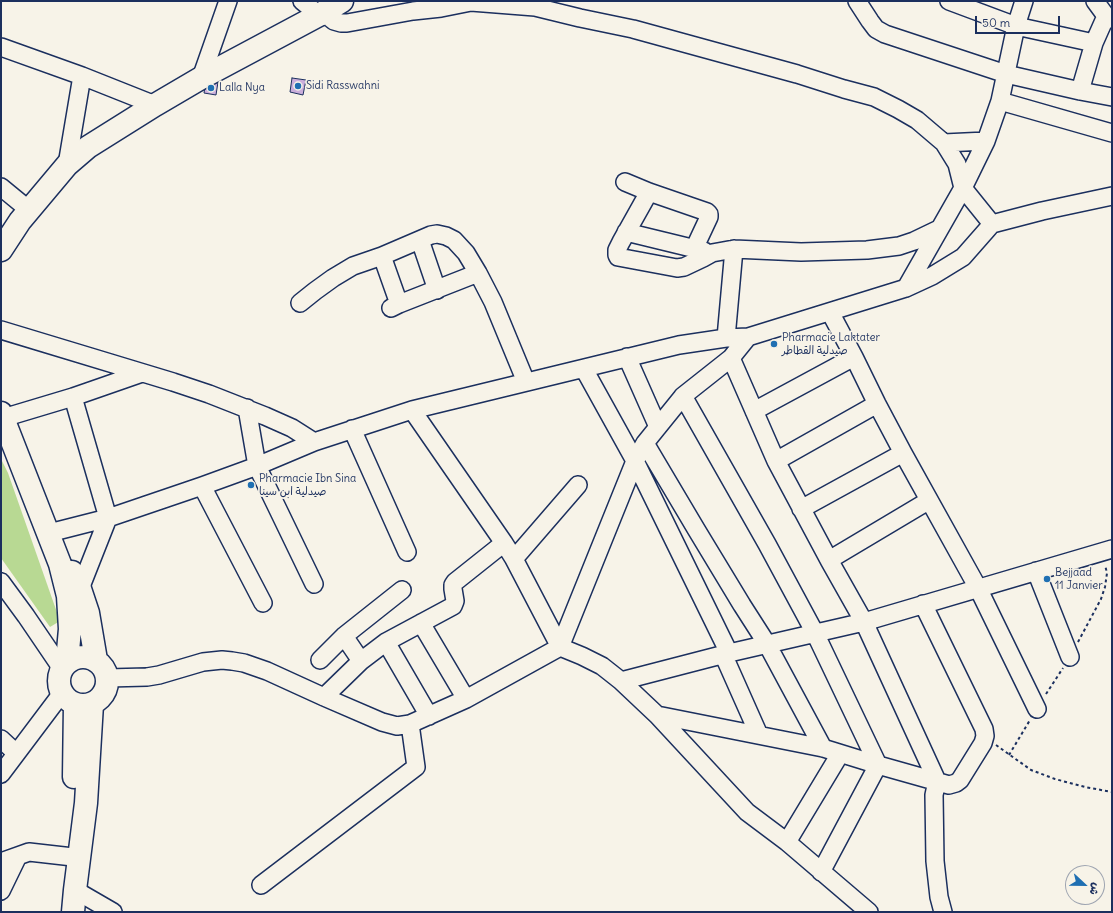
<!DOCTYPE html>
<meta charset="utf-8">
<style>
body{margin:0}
#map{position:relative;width:1113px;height:913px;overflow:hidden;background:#f7f3e8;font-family:Delius,"Playpen Sans Arabic",sans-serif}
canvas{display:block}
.frame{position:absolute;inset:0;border:2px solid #1b2f5e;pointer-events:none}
.north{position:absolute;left:1065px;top:865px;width:40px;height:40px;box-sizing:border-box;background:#f7f3e8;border:1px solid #9fa5b1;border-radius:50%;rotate:112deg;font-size:11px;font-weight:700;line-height:16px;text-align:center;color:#1b2f5e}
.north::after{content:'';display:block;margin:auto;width:14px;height:18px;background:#1f6fb2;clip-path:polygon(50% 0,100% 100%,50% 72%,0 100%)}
.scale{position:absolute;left:975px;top:16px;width:85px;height:18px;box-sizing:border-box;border:2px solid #1b2f5e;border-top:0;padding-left:5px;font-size:12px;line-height:14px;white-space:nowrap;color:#1b2f5e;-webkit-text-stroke:3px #f7f3e8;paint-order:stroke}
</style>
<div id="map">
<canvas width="1113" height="913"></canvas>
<div class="frame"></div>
<div class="north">ش</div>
<div class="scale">50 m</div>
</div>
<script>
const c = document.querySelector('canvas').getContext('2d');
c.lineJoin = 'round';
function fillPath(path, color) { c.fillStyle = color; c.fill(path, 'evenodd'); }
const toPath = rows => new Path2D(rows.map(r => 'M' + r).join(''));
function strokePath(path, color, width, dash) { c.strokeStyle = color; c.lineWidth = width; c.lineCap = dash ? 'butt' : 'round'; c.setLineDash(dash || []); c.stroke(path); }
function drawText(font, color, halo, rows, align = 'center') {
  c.font = font + ' Delius,"Playpen Sans Arabic",sans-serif'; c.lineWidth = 3.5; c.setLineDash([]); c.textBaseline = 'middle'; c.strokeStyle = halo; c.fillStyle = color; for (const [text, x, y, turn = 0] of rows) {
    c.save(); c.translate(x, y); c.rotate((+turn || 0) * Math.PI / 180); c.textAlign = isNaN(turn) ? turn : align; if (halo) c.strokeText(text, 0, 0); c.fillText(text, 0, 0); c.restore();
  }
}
fillPath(toPath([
 [1,459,8,473,60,621,50,627,1,558]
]), '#b8d993');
const building = toPath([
 [292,78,306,80,303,95,290,92,292,78],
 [206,81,218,82,216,95,204,93,206,81]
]);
fillPath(building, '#caaedb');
strokePath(building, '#1b2f5e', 1);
const minor = toPath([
 [302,1,319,15,329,17,334,21,341,23,347,23,413,11,441,8,471,2,535,7,580,18,633,29,797,74,844,89,874,97,898,109,917,120,944,143,957,164,963,188,906,288],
 [857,1,870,21,876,29,885,34,1006,74,1080,91,1112,97],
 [949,1,1016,26,1094,43],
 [1095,1,1106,16,1112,19],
 [1,47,82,76,155,105],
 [201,78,228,1],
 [1080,91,1094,43,1106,16],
 [1000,101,1112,133],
 [944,143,986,141],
 [67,165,82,76],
 [625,182,649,192,707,212,709,214,709,217,694,249],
 [1,187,29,210],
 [649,192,621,242,617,250,617,255,618,257,677,268,684,267,703,258,712,253,734,249,801,252,867,250,899,246,914,241,939,229],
 [992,224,963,188,986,141,1000,101,1016,26,1024,1],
 [626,232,704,251],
 [420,240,437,290],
 [382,256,399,304],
 [300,303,315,291,333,278,353,266,382,256,431,235,437,234,446,236,454,240,466,253,478,273,493,302,526,382],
 [391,308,399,304,478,273],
 [830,312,854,357,877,404,903,453,978,588,1037,709],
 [1,330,173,382,209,394,265,416,292,428,314,442],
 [726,338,734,249],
 [627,357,658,427],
 [731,358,776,461,829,560,864,622,937,781,934,795,935,861,939,897,943,912],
 [584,369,635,461,729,653],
 [683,396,767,544,815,633,878,765,821,872],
 [73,397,108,518,80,589],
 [247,408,257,466,314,584],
 [412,410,504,543,514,559,560,647,582,656,602,666,621,681,657,715,747,812,787,842,869,912],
 [754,411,854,357],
 [3,418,73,397,142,373],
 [352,429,407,552],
 [645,443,696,529,742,605,767,644,823,748],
 [776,461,877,404],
 [202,486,263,603],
 [801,509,903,453],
 [49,533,108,518,202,486,257,466,314,442,412,410,679,345,726,338,748,337,906,288,932,276,963,257,992,224,1042,211,1112,196],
 [514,559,578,485],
 [829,560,928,501],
 [1036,571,1070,657],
 [1,582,26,616,62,669],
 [421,623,466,699],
 [344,636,361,661],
 [386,642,429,716],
 [723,654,759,735],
 [320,660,344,636,402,590],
 [107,678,147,677,159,675,203,662,222,660,232,661,244,663,267,671,324,697,382,722,397,726,410,724,466,699,560,647,635,461,645,443,683,396,731,358,748,337],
 [621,681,729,653,864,622,1112,549],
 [324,697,361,661,386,642,453,606,455,601,453,589,453,585,455,582,504,543],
 [657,715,823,748,878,765,949,785,956,783,960,780,983,743,985,736,984,729,923,604],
 [1,739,16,753],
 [1,774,62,693],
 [787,842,840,754],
 [1,862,29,852,73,857],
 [261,885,416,767,410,724],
 [75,890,113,912],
 [1,891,18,856]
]);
const major = toPath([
 [1,250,20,221,67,165,88,147,155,105,201,78,319,15,342,1],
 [1,413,60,564,68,596,70,629,67,662],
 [72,572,80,589,88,613,96,660],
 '59 681a24 24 0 1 1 48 0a24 24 0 1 1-48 0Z',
 [74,777,75,704],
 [73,912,75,890,86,803,92,704]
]);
strokePath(minor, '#1b2f5e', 20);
strokePath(major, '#1b2f5e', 25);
strokePath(toPath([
 [1078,642,1101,599,1105,587,1107,573,1105,565],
 [1046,694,1063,668],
 [996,745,1031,770,1055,779,1085,787,1112,792],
 [1009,755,1030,720]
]), '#1b2f5e', 2, [3, 3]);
strokePath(minor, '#f7f3e8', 17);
strokePath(major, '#f7f3e8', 22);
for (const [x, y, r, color] of [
 [298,86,4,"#1f6fb2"],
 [211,88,4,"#1f6fb2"],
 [774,344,4,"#1f6fb2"],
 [251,485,4,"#1f6fb2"],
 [1047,579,4,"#1f6fb2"]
]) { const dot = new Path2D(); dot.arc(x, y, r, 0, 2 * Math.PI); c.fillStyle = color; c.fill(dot); strokePath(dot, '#f7f3e8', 1.5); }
drawText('11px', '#1b2f5e', '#f7f3e8', [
 ["Sidi Rasswahni",306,86],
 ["Lalla Nya",219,88],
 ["Pharmacie Laktater",782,338],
 ["صيدلية القطاطر",782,351],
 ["Pharmacie Ibn Sina",259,479],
 ["صيدلية ابن سينا",259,492],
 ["Bejjaad",1055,573],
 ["11 Janvier",1055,586]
], 'left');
</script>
